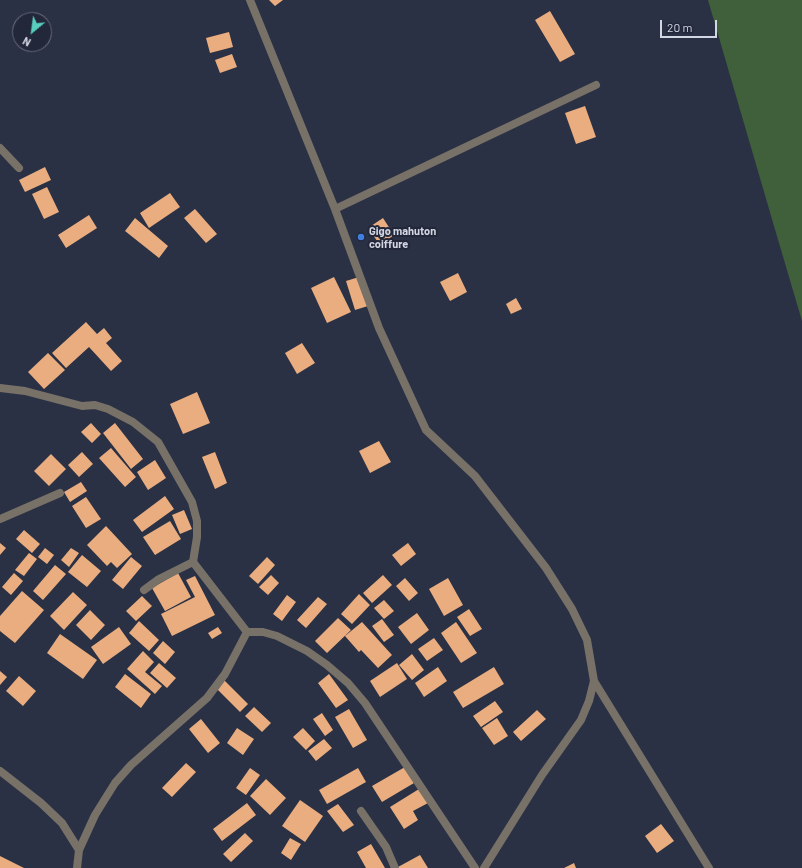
<!DOCTYPE html>
<style>
body{margin:0}
#map{position:relative;width:802px;height:868px;overflow:hidden;background:#2b3144;font-family:Barlow,sans-serif}
canvas{display:block}
.north{position:absolute;left:12px;top:12px;width:40px;height:40px;box-sizing:border-box;background:#22273a;border:1px solid #696d7e;border-radius:50%;rotate:209deg;font-size:11px;font-weight:700;line-height:16px;text-align:center;color:#d3d7e4}
.north::after{content:'';display:block;margin:auto;width:14px;height:18px;background:#59cebe;clip-path:polygon(50% 0,100% 100%,50% 72%,0 100%)}
.scale{position:absolute;left:660px;top:20px;width:57px;height:18px;box-sizing:border-box;border:2px solid #d3d7e4;border-top:0;padding-left:5px;font-size:12px;line-height:14px;white-space:nowrap;color:#d3d7e4;-webkit-text-stroke:3px #22273a;paint-order:stroke}
</style>
<div id="map">
<canvas width="802" height="868"></canvas>
<div class="north">N</div>
<div class="scale">20 m</div>
</div>
<script>
const c = document.querySelector('canvas').getContext('2d');
c.lineJoin = 'round';
function fillPath(path, color) { c.fillStyle = color; c.fill(path, 'evenodd'); }
const toPath = rows => new Path2D(rows.map(r => 'M' + r).join(''));
function strokePath(path, color, width, dash) { c.strokeStyle = color; c.lineWidth = width; c.lineCap = dash ? 'butt' : 'round'; c.setLineDash(dash || []); c.stroke(path); }
function drawText(font, color, halo, rows, align = 'center') {
  c.font = font + ' Barlow,sans-serif'; c.lineWidth = 4; c.setLineDash([]); c.textBaseline = 'middle'; c.strokeStyle = halo; c.fillStyle = color; for (const [text, x, y, turn = 0] of rows) {
    c.save(); c.translate(x, y); c.rotate((+turn || 0) * Math.PI / 180); c.textAlign = isNaN(turn) ? turn : align; if (halo) c.strokeText(text, 0, 0); c.fillText(text, 0, 0); c.restore();
  }
}
fillPath(toPath([
 [708,0,802,0,802,321,774,226]
]), '#405f3b');
fillPath(toPath([
 [269,0,283,0,275,6],
 [550,11,575,54,560,62,535,20],
 [229,32,233,47,210,53,206,38],
 [232,54,237,67,220,73,215,60],
 [585,106,596,137,576,144,565,113],
 [45,167,51,180,25,192,19,180],
 [47,187,59,212,44,219,32,194],
 [170,193,180,207,149,228,140,213],
 [195,209,217,234,206,243,184,218],
 [89,215,97,228,66,248,58,235],
 [135,218,168,246,159,258,125,231],
 [383,218,394,235,380,245,368,228],
 [458,273,467,292,450,301,440,282],
 [334,277,351,312,327,323,311,288],
 [359,277,368,306,355,310,346,281],
 [516,298,522,309,511,314,506,304],
 [86,322,97,334,104,328,112,338,106,343,122,361,111,371,89,347,66,368,52,353],
 [302,343,315,363,297,374,285,353],
 [48,353,65,370,44,389,28,372],
 [197,392,210,423,183,434,170,404],
 [91,423,101,434,92,443,81,432],
 [115,423,143,459,131,469,103,433],
 [379,441,391,462,370,473,359,451],
 [111,448,136,477,125,487,99,458],
 [82,452,93,464,79,477,68,465],
 [215,452,227,483,215,489,202,457],
 [51,454,66,469,49,486,34,471],
 [155,460,166,478,148,490,137,472],
 [81,482,87,491,70,502,64,492],
 [165,496,174,509,142,532,133,520],
 [86,497,101,519,86,528,72,506],
 [184,510,192,529,180,534,172,515],
 [170,521,181,539,155,555,143,537],
 [106,526,132,554,117,568,111,562,107,566,87,545],
 [24,530,40,544,32,553,16,539],
 [0,543,6,548,0,555],
 [408,543,416,554,401,566,392,555],
 [45,548,54,555,47,564,38,557],
 [71,548,79,553,69,567,61,560],
 [29,553,37,559,24,576,15,570],
 [82,555,101,571,87,587,68,572],
 [131,557,142,566,123,589,112,580],
 [267,557,275,565,258,584,249,576],
 [55,565,66,574,43,600,33,591],
 [14,573,23,581,11,595,2,587],
 [178,573,191,597,165,611,152,588],
 [271,575,279,583,268,595,259,587],
 [383,575,392,585,372,603,363,593],
 [195,576,215,615,172,636,161,614,195,597,186,580],
 [405,578,418,593,409,601,396,586],
 [448,578,463,605,444,616,429,589],
 [22,591,44,610,15,643,0,631,0,616],
 [73,592,87,605,64,630,50,616],
 [359,594,370,605,352,624,341,614],
 [287,595,296,602,282,621,273,614],
 [142,596,152,606,136,621,126,611],
 [318,597,327,604,306,628,297,620],
 [384,600,394,611,384,619,374,608],
 [469,609,482,629,470,636,457,617],
 [90,610,105,625,91,640,76,625],
 [417,613,429,630,411,644,398,627],
 [338,618,351,630,327,653,315,641],
 [382,619,394,635,384,642,372,626],
 [139,621,159,640,149,651,129,633],
 [362,622,392,655,378,668,361,650,359,652,345,636],
 [456,622,477,653,461,663,441,633],
 [119,627,131,644,103,664,91,647],
 [218,627,222,633,212,639,208,633],
 [60,634,97,660,83,679,47,653],
 [434,638,443,650,427,661,418,649],
 [163,641,175,652,165,664,153,653],
 [143,651,154,662,145,672,162,686,155,694,127,669],
 [412,654,424,670,412,680,399,665],
 [159,663,176,678,167,688,150,673],
 [397,663,407,679,380,697,370,681],
 [438,667,447,681,424,697,415,683],
 [494,667,504,684,463,708,453,692],
 [0,671,7,677,0,685],
 [125,674,151,694,141,708,115,687],
 [329,674,348,700,336,708,318,683],
 [19,676,36,691,23,706,6,691],
 [224,680,248,704,240,712,216,688],
 [495,701,503,712,481,727,473,716],
 [254,707,271,723,262,732,245,716],
 [349,709,367,740,353,748,335,717],
 [537,710,546,719,521,741,513,732],
 [322,713,333,730,325,736,313,719],
 [497,718,508,736,494,745,482,728],
 [201,719,220,743,208,753,189,729],
 [237,728,254,739,243,755,227,743],
 [303,728,315,741,306,750,293,737],
 [324,739,332,748,316,761,308,751],
 [186,763,196,772,172,797,162,788],
 [405,767,414,783,382,802,372,786],
 [250,768,260,775,246,795,236,788],
 [358,768,366,782,327,804,319,790],
 [266,779,286,798,270,815,250,796],
 [419,789,428,803,413,811,418,820,404,829,390,807],
 [300,800,323,816,305,842,282,826],
 [247,803,256,815,222,841,213,829],
 [338,804,354,825,343,832,327,811],
 [661,824,674,841,657,853,645,836],
 [245,833,253,841,231,862,223,854],
 [290,838,301,844,291,860,281,853],
 [371,844,385,868,366,868,357,852],
 [420,855,428,868,399,868,398,867],
 [0,856,24,868,0,868],
 [574,863,576,868,564,868]
]), '#eaad7f');
strokePath(toPath([
 [250,0,335,209,379,328,426,430,475,476,546,568,572,609,587,640,594,681,589,701,581,720,542,775,484,868],
 [0,148,19,168],
 [335,209,596,85],
 [0,388,25,391,82,406,95,405,108,409,133,422,158,442,192,502,197,521,197,537,193,562,247,632,225,674,207,698,131,765,115,783,95,815,79,850,77,868],
 [0,519,60,493],
 [144,590,159,579,193,562],
 [247,632,263,632,277,636,307,651,327,665,348,683,365,703,475,868],
 [594,681,709,868],
 [0,771,41,803,62,823,79,850],
 [361,811,386,847,395,868]
]), '#787168', 8);
for (const [x, y, r, color] of [
 [361,237,4,"#3f7fe0"]
]) { const dot = new Path2D(); dot.arc(x, y, r, 0, 2 * Math.PI); c.fillStyle = color; c.fill(dot); strokePath(dot, '#22273a', 1.5); }
drawText('bold 11px', '#d3d7e4', '#22273a', [
 ["Gigo mahuton",369,231],
 ["coiffure",369,244]
], 'left');
</script>
